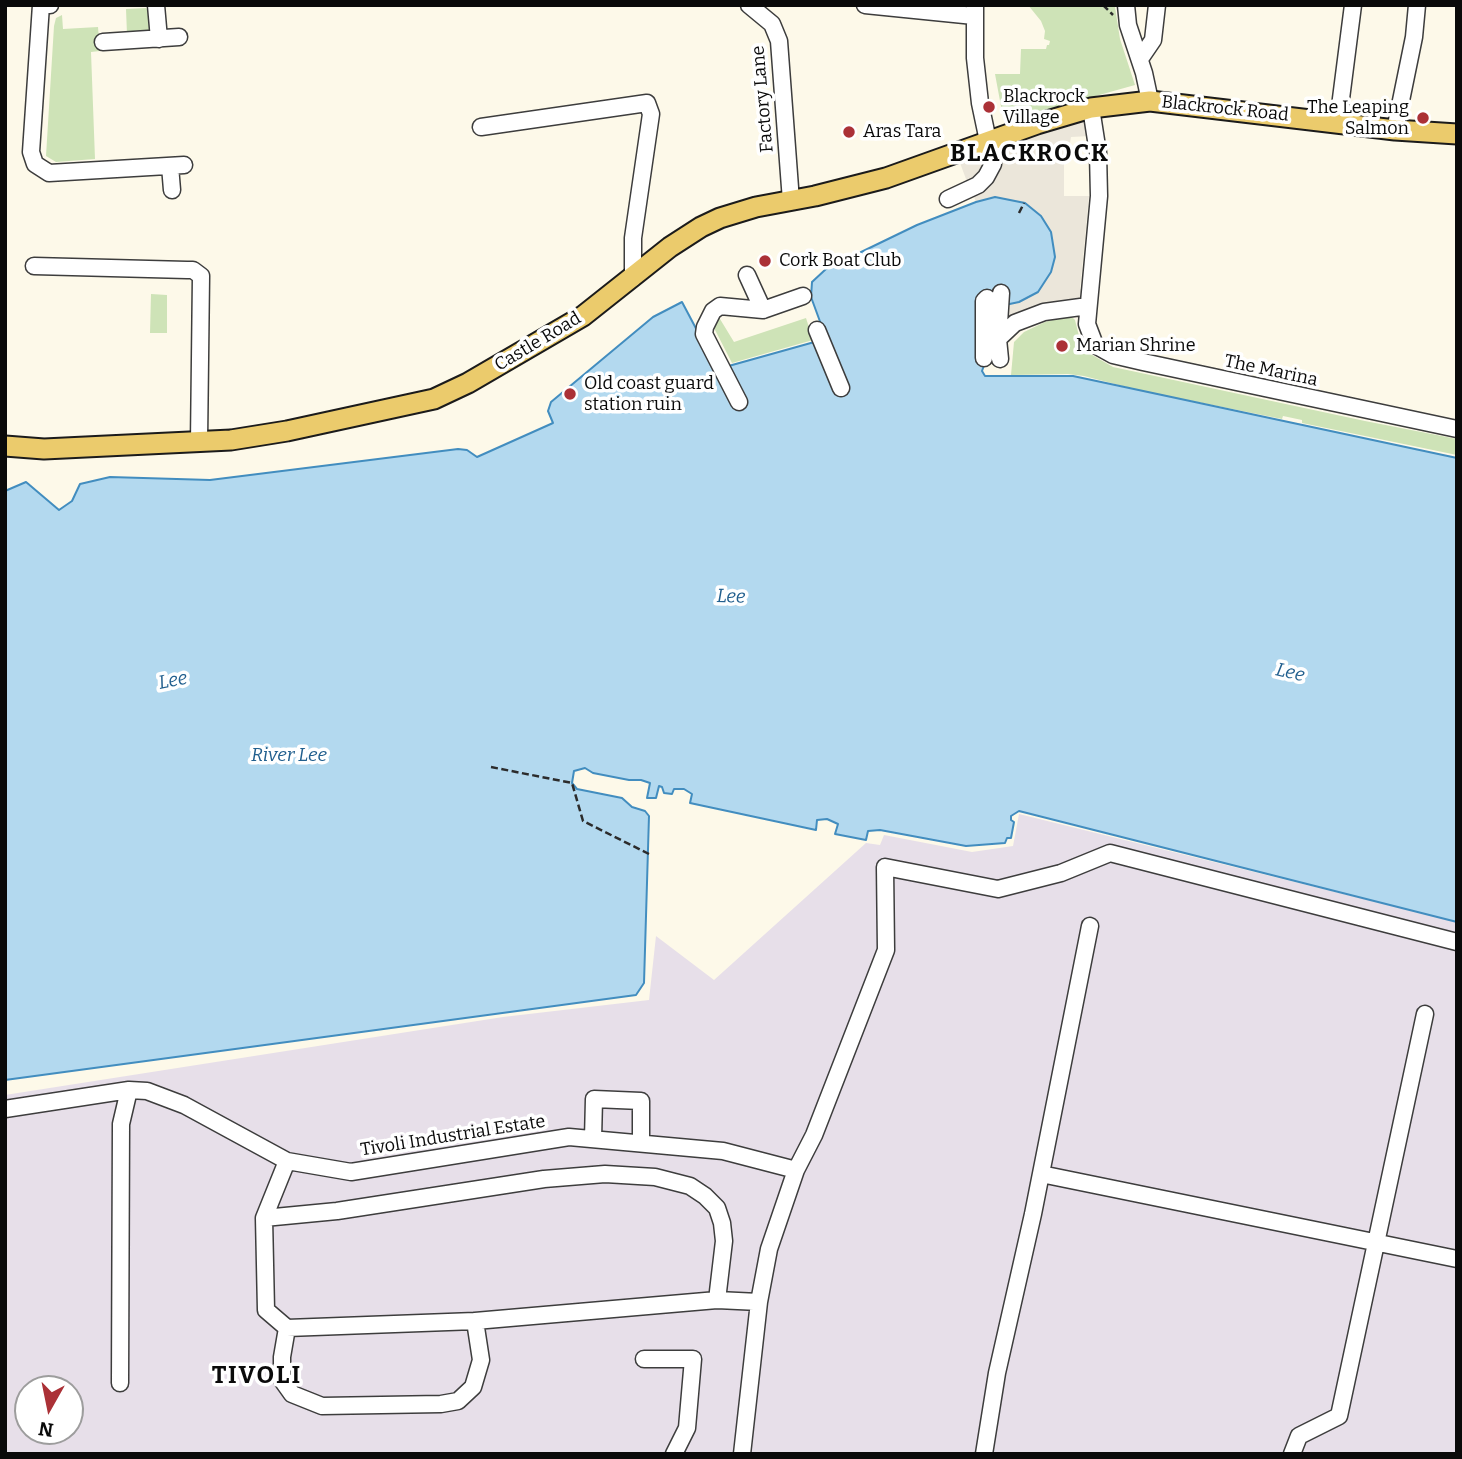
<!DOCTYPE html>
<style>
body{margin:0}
#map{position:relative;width:1462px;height:1459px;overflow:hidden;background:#fdf9e9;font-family:Bitter,serif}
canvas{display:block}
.frame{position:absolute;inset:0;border:7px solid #0a0a0a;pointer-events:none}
.north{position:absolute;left:14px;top:1375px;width:70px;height:70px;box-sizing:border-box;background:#fff;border:2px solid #9d9d9d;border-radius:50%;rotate:189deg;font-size:19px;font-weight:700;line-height:28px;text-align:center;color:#0a0a0a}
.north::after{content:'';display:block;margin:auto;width:24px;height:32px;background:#ab3137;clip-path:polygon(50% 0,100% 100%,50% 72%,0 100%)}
</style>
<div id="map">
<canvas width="1462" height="1459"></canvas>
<div class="frame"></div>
<div class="north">N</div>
</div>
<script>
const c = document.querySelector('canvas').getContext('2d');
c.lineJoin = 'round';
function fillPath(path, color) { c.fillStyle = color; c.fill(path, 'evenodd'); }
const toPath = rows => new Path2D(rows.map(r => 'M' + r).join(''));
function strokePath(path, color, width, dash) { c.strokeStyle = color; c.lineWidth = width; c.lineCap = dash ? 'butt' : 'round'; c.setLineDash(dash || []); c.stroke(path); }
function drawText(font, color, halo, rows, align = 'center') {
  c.font = font + ' Bitter,serif'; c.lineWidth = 7; c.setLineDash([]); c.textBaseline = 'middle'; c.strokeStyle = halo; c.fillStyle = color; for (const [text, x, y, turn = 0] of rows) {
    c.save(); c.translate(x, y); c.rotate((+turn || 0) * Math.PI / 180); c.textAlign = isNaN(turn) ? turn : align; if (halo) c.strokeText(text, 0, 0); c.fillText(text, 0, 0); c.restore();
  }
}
fillPath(toPath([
 [1019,814,1457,922,1457,1454,5,1454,5,1095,503,1017,649,1000,656,936,714,980,866,843,880,845,884,835,972,852,1013,846],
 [28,1389,70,1389,70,1431,28,1431]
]), '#e7dfe9');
fillPath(toPath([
 [1028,5,1115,7,1120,39,1135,85,1017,118,1009,119,1003,117,995,74,1020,74,1021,49,1046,49,1047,45,1049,45,1050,41,1044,39,1045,31,1041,21],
 [146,8,151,14,153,32,127,34,126,9],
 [62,15,63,29,98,27,100,51,91,52,95,159,56,162,46,156,54,26,56,18],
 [151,294,167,295,167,333,150,333],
 [1062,317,1073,318,1075,320,1081,344,1087,352,1113,367,1365,421,1457,439,1457,455,1302,423,1302,420,1283,416,1282,419,1138,390,1084,376,1068,374,1011,375,1014,342,1024,332,1045,322],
 [717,318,720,319,734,342,806,318,813,340,732,363,713,326]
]), '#cee3b7');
fillPath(toPath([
 [1089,119,1090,136,1071,137,1070,143,1064,145,1064,196,1089,196,1080,289,1084,290,1083,295,1076,300,1050,304,1016,318,1005,316,1005,305,1019,302,1038,292,1051,272,1055,257,1048,227,1041,216,1025,203,985,199,976,202,972,192,997,145],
 [987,150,990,162,969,187,960,163]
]), '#ebe6da');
const water = toPath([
 [995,197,1025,203,1041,216,1051,232,1055,257,1051,272,1038,292,1019,302,1005,305,982,371,985,376,1073,376,1457,458,1457,922,1019,811,1011,816,1011,820,1014,822,1011,838,1007,838,1005,843,966,846,880,830,868,831,866,840,835,834,838,824,827,819,817,820,816,830,690,803,692,794,684,789,674,789,672,794,664,793,662,787,659,786,656,798,647,798,650,783,641,780,629,780,593,773,585,768,574,771,572,783,577,789,622,798,632,807,645,811,649,816,644,983,636,995,5,1080,5,491,26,482,59,510,72,501,80,484,110,477,210,480,458,449,467,450,477,457,553,423,548,411,551,402,653,317,682,302,736,404,725,367,818,341,844,387,811,297,812,282,826,269,917,225,976,202,995,197]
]);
fillPath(water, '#b3d9ef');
strokePath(water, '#428dbf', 2);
const minor = toPath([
 [50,5,41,5,31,152,35,164,49,173,184,165],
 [156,5,159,39],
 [749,5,772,24,779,41,791,201],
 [865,5,974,16],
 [975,5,975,58,980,103,988,141],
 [1126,5,1128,25,1144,73,1150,101],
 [103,42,179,37],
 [1140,59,1153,40,1157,5],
 [1091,108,1098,153,1099,196,1087,324,1095,345,1113,355,1143,362,1457,429],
 [1338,122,1353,5],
 [481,127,647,103,651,114,633,238,633,278],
 [1395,130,1414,37,1417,5],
 [170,166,172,190],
 [948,199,978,185,986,177,993,164,993,139],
 [34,266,187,270,193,270,201,276,199,442],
 [747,275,763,310,803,296],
 [817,330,841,388],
 [984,358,984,301,987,298,990,301,989,339,998,339,1001,293],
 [1000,359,998,339,1015,323,1044,312,1088,306],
 [739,402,704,334,705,327,713,311,720,306,763,310],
 [5,1109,129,1090,147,1091,184,1105,287,1161,351,1172,569,1137,723,1151,796,1170],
 [593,1139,594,1099,641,1101,641,1143],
 [287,1161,264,1218,266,1310,287,1328,475,1321,717,1300,759,1302],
 [1041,1174,1457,1259],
 [264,1218,337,1211,544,1179,605,1174,655,1177,690,1186,705,1196,717,1208,722,1223,724,1241,717,1300],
 [287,1328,282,1357,282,1380,292,1394,322,1406,441,1404,458,1401,473,1387,481,1360,475,1321],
 [644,1359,693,1359,687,1428,674,1454],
 [120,1383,121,1124,129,1090],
 [742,1454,759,1302,769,1249,796,1170,814,1135,886,950,885,867,998,889,1061,873,1110,853,1457,942],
 [984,1454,997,1373,1033,1214,1090,926],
 [1292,1454,1299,1436,1339,1416,1425,1014]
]);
const major = toPath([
 [5,446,44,449,231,440,287,431,434,399,468,383,583,316,670,247,701,227,720,218,756,207,815,196,886,178,1037,124,1091,108,1150,101,1395,130,1457,134]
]);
strokePath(minor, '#3d3d3d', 19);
strokePath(major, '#1b1b1b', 23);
strokePath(toPath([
 [1103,5,1113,15],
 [1019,213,1024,203],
 [491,767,572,783,583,821,649,854]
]), '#2c2c2c', 2.5, [7, 3.5]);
strokePath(minor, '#fff', 16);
strokePath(major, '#ebcb6c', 19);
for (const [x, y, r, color] of [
 [989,107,7,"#ab3137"],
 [1423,118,7,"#ab3137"],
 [849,132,7,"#ab3137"],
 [765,261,7,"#ab3137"],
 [1062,346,7,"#ab3137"],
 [570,394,7,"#ab3137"]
]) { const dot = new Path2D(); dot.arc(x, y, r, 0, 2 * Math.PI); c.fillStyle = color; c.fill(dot); strokePath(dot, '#fff', 2.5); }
drawText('18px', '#0a0a0a', '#fff', [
 ["Blackrock",1003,97],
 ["Village",1003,118],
 ["The Leaping",1409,108,"right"],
 ["Salmon",1409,129,"right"],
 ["Aras Tara",863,132],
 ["Cork Boat Club",779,261],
 ["Marian Shrine",1076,346],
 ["Old coast guard",584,384],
 ["station ruin",584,405]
], 'left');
drawText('18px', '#0a0a0a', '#fff', [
 ["Factory Lane",763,99,-95],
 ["Blackrock Road",1225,109,6],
 ["Castle Road",538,342,-31],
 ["The Marina",1271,371,12],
 ["Tivoli Industrial Estate",453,1136,-9]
]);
drawText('italic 19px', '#215f8e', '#fff', [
 ["Lee",731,597,1],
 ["Lee",1290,673,13],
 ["Lee",173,681,-11],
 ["River Lee",289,756]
]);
c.letterSpacing = '2px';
drawText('bold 24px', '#0a0a0a', '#fff', [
 ["BLACKROCK",1030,154],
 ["TIVOLI",257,1376]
]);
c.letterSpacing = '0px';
</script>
